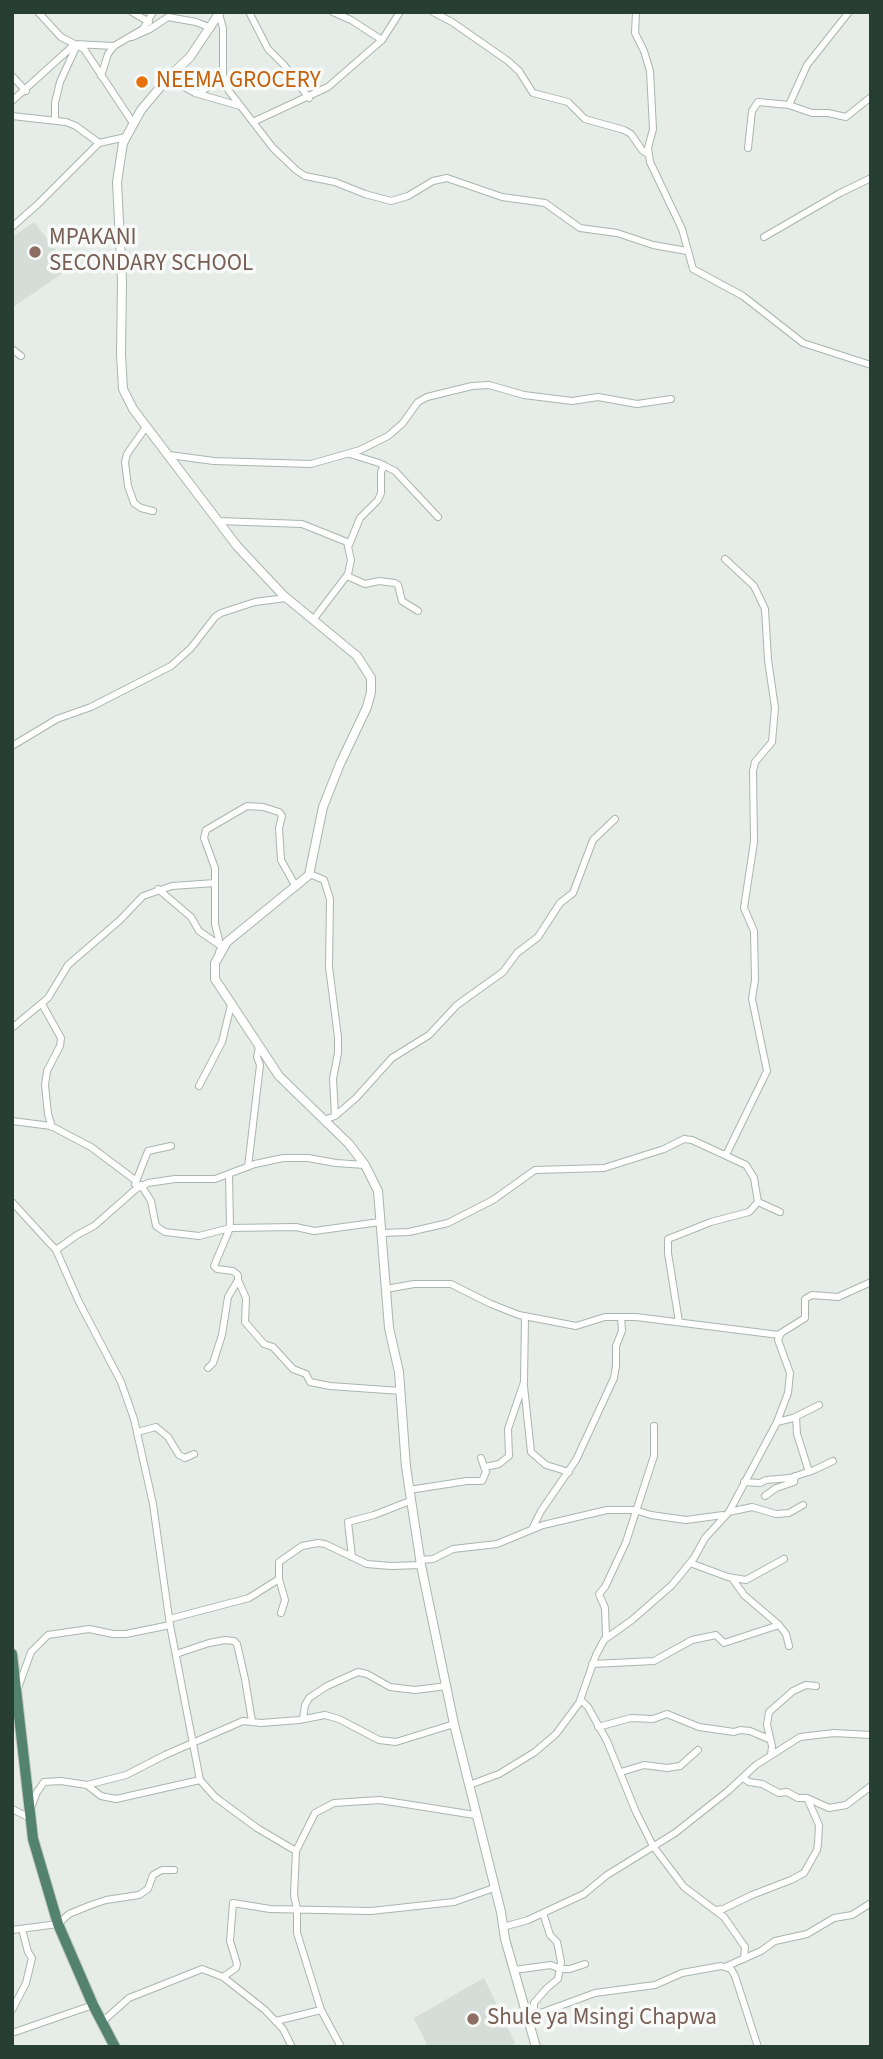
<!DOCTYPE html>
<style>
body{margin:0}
#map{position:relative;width:883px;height:2059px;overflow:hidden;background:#e6ede9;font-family:"Source Sans 3",sans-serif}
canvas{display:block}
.frame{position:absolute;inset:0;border:14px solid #273e34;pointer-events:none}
</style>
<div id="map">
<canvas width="883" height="2059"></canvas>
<div class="frame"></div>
</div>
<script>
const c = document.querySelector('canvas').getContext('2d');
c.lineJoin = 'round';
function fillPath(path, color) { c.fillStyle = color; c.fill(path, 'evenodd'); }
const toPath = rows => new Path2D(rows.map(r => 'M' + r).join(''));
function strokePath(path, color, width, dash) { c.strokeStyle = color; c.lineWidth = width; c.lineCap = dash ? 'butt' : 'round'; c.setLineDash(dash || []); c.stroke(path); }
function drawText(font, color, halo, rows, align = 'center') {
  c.font = font + ' "Source Sans 3",sans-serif'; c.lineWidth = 7; c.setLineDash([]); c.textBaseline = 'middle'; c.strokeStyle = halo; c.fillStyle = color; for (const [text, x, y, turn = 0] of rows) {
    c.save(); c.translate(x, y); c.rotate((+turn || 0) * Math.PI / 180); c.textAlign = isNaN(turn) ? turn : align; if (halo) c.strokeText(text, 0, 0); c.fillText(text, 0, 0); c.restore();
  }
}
fillPath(toPath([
 [34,222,70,268,12,308,12,237],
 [484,1978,515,2043,509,2047,428,2047,414,2018]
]), '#d5ddd8');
const minor = toPath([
 [38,12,61,37,84,49,133,123],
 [132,12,149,22],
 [249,12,268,49,284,65,309,98],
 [333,12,351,20,382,40],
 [433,12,452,22,508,61,519,71,533,93,568,102,585,119,624,130,631,134,642,150,648,154],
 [636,12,635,33,644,51,650,71,653,129,648,148,650,162,682,229,693,269,743,296,803,343,871,365],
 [219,14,223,28,223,75,229,91,273,148,296,170,305,176,335,182,365,194,391,201,408,196,433,181,447,178,502,197,545,203,580,228,617,233,653,245,687,251],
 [132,37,150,29,168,17,196,22,211,28],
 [12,76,26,91],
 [101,76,108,54,114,46,143,29,153,12],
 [168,78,195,93,240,106],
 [199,94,223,75],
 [12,101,75,44,114,46],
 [789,105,807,65,849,12],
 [12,116,66,122,76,126,99,143],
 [55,120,55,103,60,82,77,45],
 [255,121,328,87,382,40,400,12],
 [748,148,752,111,758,102,789,105,812,113,828,113,846,117,871,97],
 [12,227,38,204,99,143,126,137],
 [764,237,840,193,871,178],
 [12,349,21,356],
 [146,427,127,454,125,462,128,486,134,503,141,508,153,511],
 [350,454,379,463,395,471,438,517],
 [169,455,214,461,311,464,360,450,388,436,402,424,418,402,427,397,472,386,489,385,524,395,572,401,598,397,637,404,671,399],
 [218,521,302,524,347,542,351,560,348,574,313,620],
 [349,545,360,518,378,500,381,493,381,472,384,465],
 [725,559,754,586,765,609,768,660,775,708,772,742,755,762,753,771,754,842,744,908,754,931,755,980,752,999,767,1071,726,1155],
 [347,576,365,584,379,581,395,583,398,585,402,601,418,611],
 [12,746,57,719,91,707,171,666,191,648,215,617,221,613,255,602,286,598],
 [310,874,324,880,330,899,329,967,338,1037,338,1053,333,1079,335,1116],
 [158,889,191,917,199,931,218,944],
 [219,952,221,948,215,924,215,868,204,838,206,830,247,806,263,807,279,812,282,816,279,828,281,860,296,887],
 [42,1004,61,1038,60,1046,47,1071,45,1085,48,1114,52,1127],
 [12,1028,48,998,68,965,120,920,143,896,172,886,215,883],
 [199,1086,222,1042,231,1005],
 [324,1120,335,1116,356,1098,392,1058,429,1035,457,1005,503,972,517,953,538,937,560,903,573,893,593,840,615,819],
 [12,1121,51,1126,91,1147,135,1180],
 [248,1167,260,1065,257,1057,259,1047],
 [135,1184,148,1151,171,1146],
 [141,1185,151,1201,156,1226,165,1232,199,1236,230,1228,296,1227,314,1231,380,1222],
 [12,1202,56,1250,79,1302,121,1382,134,1419,153,1504,170,1625,200,1780,215,1797,257,1828,296,1851],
 [381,1233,409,1232,448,1223,493,1200,535,1170,604,1168,664,1149,684,1139,692,1140,746,1165,754,1178,758,1202,780,1212],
 [56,1250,77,1235,94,1226,136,1189,148,1183,175,1179,215,1179,255,1164,283,1158,308,1158,336,1163,365,1165],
 [238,1280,246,1298,245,1322,264,1344,273,1347,293,1369,306,1374,310,1382,330,1386,401,1391],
 [386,1289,414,1284,451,1284,491,1304,519,1315,576,1326,605,1317,636,1317,779,1335],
 [679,1322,668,1253,668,1239,711,1222,749,1212,758,1202],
 [208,1368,213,1363,222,1335,228,1297,238,1280,238,1275,233,1271,217,1269,214,1266,230,1228,229,1175],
 [524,1386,531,1452,546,1465,569,1472],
 [796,1417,797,1434,809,1472],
 [777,1422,793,1418,819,1405],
 [137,1432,156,1427,168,1437,179,1455,185,1458,194,1454],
 [485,1467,499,1464,509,1456,508,1429,524,1382,525,1316],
 [744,1482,760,1483,766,1480,790,1478,814,1470,833,1461],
 [409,1490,467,1481,482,1481,486,1472,481,1458],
 [765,1496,776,1488,794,1482,795,1476],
 [729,1512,752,1507,776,1514,789,1513,803,1505],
 [532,1529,541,1511,576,1460,614,1378,616,1366,616,1346,622,1331,621,1317],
 [352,1557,348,1522,374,1515,410,1501],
 [420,1560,433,1559,453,1549,497,1544,543,1525,607,1510,635,1510,651,1515,686,1520,723,1515],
 [690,1563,728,1577,746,1580,784,1559],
 [732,1578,744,1595,779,1625,786,1634,789,1646],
 [279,1579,285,1600,281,1613],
 [169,1619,249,1598,279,1579,279,1562,302,1546,318,1543,325,1544,367,1564,391,1566,421,1565],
 [606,1637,605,1608,599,1594,605,1587,626,1542,654,1456,654,1426],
 [176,1654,209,1643,225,1640,234,1641,237,1644,245,1679,252,1721],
 [592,1664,654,1661,692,1640,716,1635,724,1643,779,1625],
 [18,1688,31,1652,48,1635,89,1629,113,1634,126,1634,170,1625],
 [581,1700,588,1707,607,1741,636,1812,653,1846,684,1887,724,1917,745,1947,744,1959],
 [303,1719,305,1705,309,1698,327,1686,358,1672,367,1674,390,1687,415,1690,447,1686],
 [598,1727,631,1718,653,1719,667,1714,699,1727,734,1732,740,1730,750,1731,769,1739],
 [771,1755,772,1746,767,1725,769,1712,793,1691,806,1685,816,1686],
 [621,1772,644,1765,667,1768,680,1766,698,1750],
 [743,1778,749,1782,762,1784,779,1793,787,1792,798,1798,807,1798,829,1808,846,1805,871,1786],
 [87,1785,101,1796,116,1799,200,1780],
 [469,1785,499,1774,535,1752,556,1734,579,1703,596,1655,604,1640,632,1620,672,1585,694,1558,705,1538,729,1512,777,1422,788,1393,790,1373,778,1340,781,1333,805,1318,805,1299,812,1295,838,1297,871,1282],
 [32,1805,37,1792,44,1782,61,1781,87,1785,126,1775,165,1755,243,1721,261,1723,299,1720,325,1715,339,1719,379,1740,396,1742,454,1724],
 [12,1809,30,1818,30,1816],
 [715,1910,723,1909,752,1895,791,1880,804,1873,817,1850,818,1844,819,1825,807,1798],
 [503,1927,528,1920,584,1894,607,1875,675,1833,728,1791,756,1765,800,1737,834,1733,871,1735],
 [12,1930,58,1924,69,1914,91,1905,106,1900,139,1895,148,1889,153,1875,162,1870,174,1870],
 [725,1967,761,1951,775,1941,807,1934,834,1918,852,1915,871,1903],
 [514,1970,551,1965,560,1969,570,1969,585,1964],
 [223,1977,236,1968,237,1964,230,1941,233,1903,270,1909,371,1911,454,1902,494,1888],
 [12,2010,26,1983,32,1958,28,1952,22,1929],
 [534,2017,534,2003,547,1988,558,1979,561,1962,557,1942,550,1935,543,1913],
 [527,2018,595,1993,655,1985,682,1973,721,1966,731,1969,735,1976,758,2047],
 [276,2021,321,2010],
 [102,2022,129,1998,202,1969,223,1977,265,2010,283,2029,292,2047],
 [12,2033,93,2005],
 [341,2047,321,2010,297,1933,297,1909,294,1895,296,1851,315,1813,334,1803,380,1800,475,1815]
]);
const tertiary = toPath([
 [220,12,190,57,168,78,141,110,123,143,117,182,122,281,121,354,123,389,133,409,237,546,283,595,357,656,371,678,371,692,367,707,340,764,323,807,309,875,227,942,215,963,215,979,279,1076,349,1144,365,1165,378,1191,389,1328,399,1372,406,1467,421,1565,454,1724,501,1912,505,1939,536,2047]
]);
const trunk = toPath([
 [12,1654,33,1839,58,1924,93,2005,115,2047]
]);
strokePath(minor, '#a9b5af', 8);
strokePath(tertiary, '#a9b5af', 10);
strokePath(trunk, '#c3c9c6', 12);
strokePath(minor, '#fff', 6);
strokePath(tertiary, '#fff', 8);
strokePath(trunk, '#538271', 10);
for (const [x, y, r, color] of [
 [142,82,7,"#e8710a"],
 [35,252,7,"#8d6e63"],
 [473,2019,7,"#8d6e63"]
]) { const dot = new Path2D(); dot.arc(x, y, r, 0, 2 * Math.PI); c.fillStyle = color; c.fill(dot); strokePath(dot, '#f7faf8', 2.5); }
drawText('23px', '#c56008', '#f7faf8', [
 ["NEEMA GROCERY",156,82]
], 'left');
drawText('23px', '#785e54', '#f7faf8', [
 ["MPAKANI",49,239],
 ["SECONDARY SCHOOL",49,265],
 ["Shule ya Msingi Chapwa",487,2019]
], 'left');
</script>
